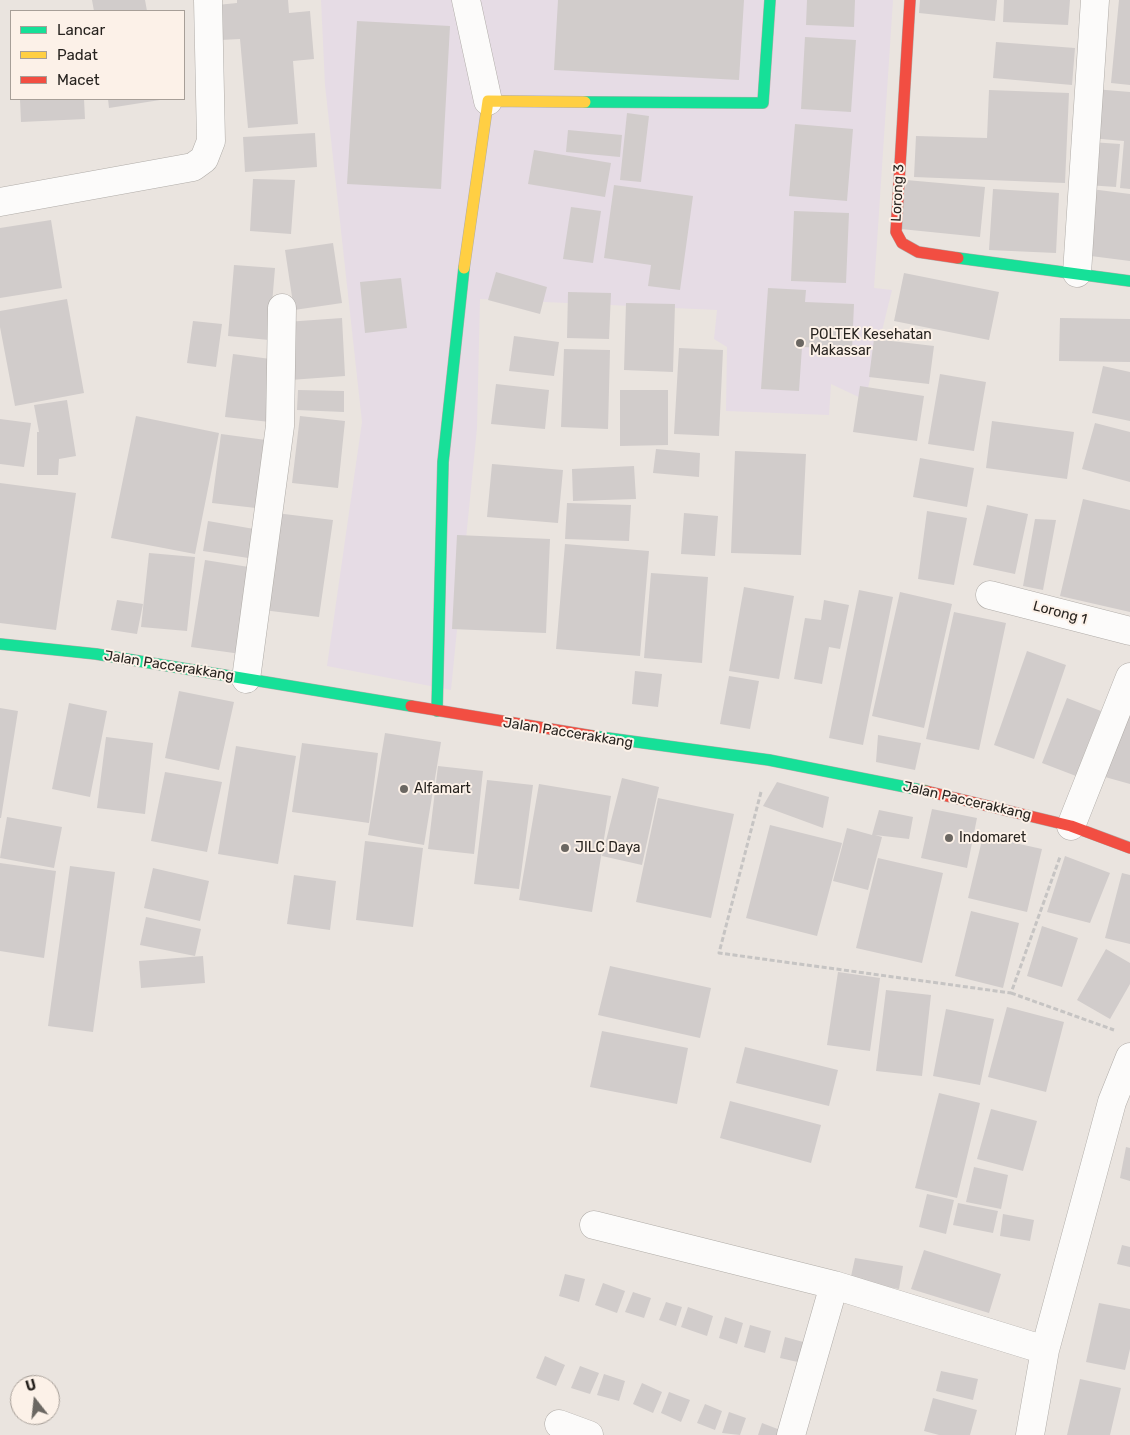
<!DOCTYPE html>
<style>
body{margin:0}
#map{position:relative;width:1130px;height:1435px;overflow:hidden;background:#eae4df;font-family:Rubik,sans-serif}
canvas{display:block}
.legend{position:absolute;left:10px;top:10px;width:175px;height:90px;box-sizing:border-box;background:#fcf1e8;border:1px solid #a79f98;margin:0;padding:6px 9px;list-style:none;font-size:15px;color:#27231f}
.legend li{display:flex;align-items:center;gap:10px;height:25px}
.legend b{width:25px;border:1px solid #a79f98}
.north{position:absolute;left:10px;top:1375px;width:50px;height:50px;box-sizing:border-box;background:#fcf1e8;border:1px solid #a79f98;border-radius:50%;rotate:344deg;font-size:14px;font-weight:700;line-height:20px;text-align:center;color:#27231f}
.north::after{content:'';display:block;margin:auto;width:18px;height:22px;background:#6b6762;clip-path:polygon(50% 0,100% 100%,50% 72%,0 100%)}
</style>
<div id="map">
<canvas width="1130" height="1435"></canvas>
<ul class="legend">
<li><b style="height:6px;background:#16e098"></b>Lancar</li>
<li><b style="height:6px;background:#ffcf43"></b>Padat</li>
<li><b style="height:6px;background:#f24e42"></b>Macet</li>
</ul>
<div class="north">U</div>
</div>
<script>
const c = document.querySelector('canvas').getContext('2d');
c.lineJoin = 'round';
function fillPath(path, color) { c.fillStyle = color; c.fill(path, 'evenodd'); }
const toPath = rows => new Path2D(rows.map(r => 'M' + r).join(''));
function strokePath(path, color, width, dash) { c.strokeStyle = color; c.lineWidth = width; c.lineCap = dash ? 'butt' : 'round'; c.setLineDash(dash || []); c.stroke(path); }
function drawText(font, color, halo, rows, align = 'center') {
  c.font = font + ' Rubik,sans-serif'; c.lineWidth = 4; c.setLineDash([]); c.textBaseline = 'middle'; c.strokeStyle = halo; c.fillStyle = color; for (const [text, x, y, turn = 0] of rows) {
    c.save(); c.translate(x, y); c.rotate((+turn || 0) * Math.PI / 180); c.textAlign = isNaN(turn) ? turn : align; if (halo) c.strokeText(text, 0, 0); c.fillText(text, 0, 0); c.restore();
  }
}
fillPath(toPath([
 [321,0,893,0,874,288,892,290,865,400,831,384,829,415,726,411,727,347,714,339,717,310,480,299,477,428,451,690,327,666,362,422,325,85]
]), '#e6dce5');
fillPath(toPath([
 [92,0,145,0,147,11,94,11],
 [237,0,288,0,289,13,310,11,314,59,293,61,298,124,248,128,240,39,220,40,217,5,237,3],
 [558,0,744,0,739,80,554,70],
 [807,0,855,0,854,27,806,25],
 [920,0,997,0,995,21,919,13],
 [1004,0,1070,0,1068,25,1003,22],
 [1119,0,1130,0,1130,85,1111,83],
 [357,21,450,26,441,189,347,184],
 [805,37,856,40,851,112,801,109],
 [996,42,1075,48,1072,85,993,78],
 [1094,89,1130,92,1130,189,1120,188,1124,141,1090,138],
 [989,90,1069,93,1065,183,914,177,916,136,987,138],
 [20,99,84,99,85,119,21,122],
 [108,99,160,99,160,100,109,108],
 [627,113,649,116,641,182,620,180],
 [795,124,853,129,847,201,789,196],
 [568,130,622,135,620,157,566,152],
 [315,133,317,167,245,172,243,137],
 [1091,142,1120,144,1116,187,1087,185],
 [534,150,611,163,605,197,528,184],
 [253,179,295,180,291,234,250,231],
 [906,180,985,187,980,237,901,229],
 [614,185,693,196,680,290,648,286,651,265,604,258],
 [993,189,1059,193,1056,253,989,250],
 [1091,189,1130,194,1130,261,1083,255],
 [571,207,601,211,593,263,563,259],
 [794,211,849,213,846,283,791,281],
 [51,220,62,288,0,298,0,228],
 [333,243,342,303,294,310,285,250],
 [234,265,275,268,269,340,228,336],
 [496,272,547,287,540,314,488,300],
 [904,273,999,292,989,340,894,321],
 [401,278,407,328,365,333,360,282],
 [768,288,806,290,805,302,854,304,852,349,802,347,799,391,761,389],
 [568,292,611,293,609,339,567,338],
 [67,299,84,393,15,406,0,327,0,311],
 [626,303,675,304,673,372,624,370],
 [342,318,345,376,290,380,286,322],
 [1060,318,1130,319,1130,362,1059,361],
 [193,321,222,324,216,367,187,363],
 [514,336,559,342,554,376,509,371],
 [874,339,934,346,929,384,869,377],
 [679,348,723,350,719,436,674,434],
 [564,349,610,350,608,429,561,427],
 [233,354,278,360,270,422,225,417],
 [1103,366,1130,372,1130,421,1092,413],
 [940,374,986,382,974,451,928,444],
 [496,384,549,390,545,429,491,424],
 [860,386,924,396,917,441,853,432],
 [298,390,344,391,344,412,297,410],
 [620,390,668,390,668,445,620,446],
 [67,400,76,456,59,459,58,475,37,475,37,432,39,432,34,405],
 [136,416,219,433,195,554,111,538],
 [300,416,345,421,338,488,292,483],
 [0,419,31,423,24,467,0,464],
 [992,421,1074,432,1067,479,986,468],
 [1095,423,1130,432,1130,482,1082,469],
 [221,434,266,440,256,508,212,503],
 [656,449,700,453,699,477,653,473],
 [735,451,806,454,801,555,731,553],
 [920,458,974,468,967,507,913,497],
 [492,464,563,470,558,523,487,517],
 [634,466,636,499,573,501,572,469],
 [0,483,76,493,56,630,0,623],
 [1083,499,1130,510,1130,612,1060,596],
 [567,503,631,505,629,541,565,539],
 [987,505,1028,514,1015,574,973,565],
 [927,511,967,518,954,585,918,579],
 [276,513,333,520,319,617,263,610],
 [684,513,718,516,715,556,681,554],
 [1035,519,1056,520,1043,590,1023,586],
 [208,521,260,530,255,559,203,551],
 [457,535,550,539,546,633,452,629],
 [565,544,649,551,640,656,556,649],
 [149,553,195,557,187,631,141,627],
 [205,560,255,568,241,654,191,647],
 [651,573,708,577,702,663,644,658],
 [744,587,794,596,779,679,729,671],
 [859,590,893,597,863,745,829,738],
 [900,592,952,604,924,728,872,716],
 [117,600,143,604,137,634,111,630],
 [824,600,849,605,840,649,829,647,822,684,794,679,805,618,821,620],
 [954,612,1006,623,979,750,926,739],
 [1027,651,1066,665,1034,759,994,745],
 [635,671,662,674,658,707,632,704],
 [729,676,759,681,750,729,720,724],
 [179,691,234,702,219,770,165,758],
 [1067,698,1101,711,1076,776,1042,763],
 [1130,701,1130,784,1105,777],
 [69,703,107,711,90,797,52,789],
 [0,708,18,711,1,818,0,818],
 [385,733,441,742,424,845,368,835],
 [878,735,921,743,915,770,876,762],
 [106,737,153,743,145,814,97,808],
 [302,743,378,753,369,823,292,812],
 [236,746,296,756,278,864,218,854],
 [438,766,483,771,474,854,428,849],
 [165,772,222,782,207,852,151,841],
 [622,778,659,787,642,865,602,856],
 [487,780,533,785,519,889,474,884],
 [777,782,829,797,823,828,763,806],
 [539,784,611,796,592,912,519,900],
 [658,798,734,814,711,918,636,902],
 [932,809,977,818,967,868,921,858],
 [879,810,913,817,909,839,875,835,882,837,868,890,833,881,847,828,872,835],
 [7,817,62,827,54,868,0,858],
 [770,825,842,843,817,936,746,918],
 [983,836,1042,849,1027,912,968,898],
 [365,841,423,848,413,927,356,920],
 [1065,856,1110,873,1090,923,1047,912],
 [878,858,943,873,922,963,856,948],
 [0,863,56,871,44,958,0,951],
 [70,866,115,872,93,1032,48,1026],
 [153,868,209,881,200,921,144,908],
 [1122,873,1130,875,1130,944,1105,938],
 [294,875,336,881,330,930,287,924],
 [971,911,1019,923,1003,988,955,976],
 [146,917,201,929,195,956,140,945],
 [1042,926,1078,938,1062,987,1027,976],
 [1106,949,1130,963,1130,984,1110,1019,1077,1000],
 [203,956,205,983,141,988,139,961],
 [610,966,711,988,700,1038,598,1015],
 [838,972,880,978,870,1051,827,1045],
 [886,990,931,995,922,1076,876,1071],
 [1007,1007,1064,1022,1046,1092,988,1077],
 [946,1009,994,1019,980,1085,933,1076],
 [602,1031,688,1048,677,1104,590,1087],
 [745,1047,838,1070,829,1106,736,1083],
 [939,1093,980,1103,957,1198,915,1188],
 [730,1101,821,1125,811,1163,720,1138],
 [991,1109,1037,1121,1023,1171,977,1159],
 [1126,1147,1130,1148,1130,1181,1120,1178],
 [974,1167,1008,1175,1001,1209,966,1202],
 [927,1194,954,1200,946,1234,919,1227],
 [958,1203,998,1211,993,1233,953,1225],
 [1003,1214,1034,1220,1030,1241,1000,1236],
 [1122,1245,1130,1247,1130,1267,1117,1264],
 [924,1250,1001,1274,989,1313,911,1289],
 [855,1258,903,1266,899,1289,850,1281],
 [565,1274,585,1279,579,1302,559,1296],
 [603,1283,625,1291,617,1313,595,1305],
 [633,1292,651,1298,644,1318,625,1312],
 [666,1302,682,1307,676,1326,659,1320],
 [1099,1303,1130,1309,1130,1349,1125,1370,1086,1362],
 [688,1307,713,1316,707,1336,681,1327],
 [725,1317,743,1323,737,1344,719,1338],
 [750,1325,771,1331,765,1353,744,1347],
 [785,1337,807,1343,802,1363,780,1358],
 [545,1356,565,1365,556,1386,536,1378],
 [580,1366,599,1373,590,1394,571,1388],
 [941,1371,978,1379,973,1400,936,1391],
 [604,1374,625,1381,619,1401,597,1395],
 [1080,1379,1121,1388,1110,1435,1067,1435],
 [642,1383,662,1392,653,1413,633,1404],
 [669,1392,690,1400,681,1422,661,1413],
 [933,1398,977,1410,970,1435,939,1435,924,1431],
 [705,1404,722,1411,715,1430,697,1423],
 [729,1412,746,1418,740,1435,722,1433],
 [762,1423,788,1433,787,1435,758,1435]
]), '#d1cccb');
const street = toPath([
 [466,0,488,101],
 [0,202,193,167,204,159,211,141,208,0],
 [1077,273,1095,0],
 [990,595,1130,631],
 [246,679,280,426,282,308],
 [1071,826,1130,677],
 [594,1225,834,1285,1045,1350],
 [559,1424,589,1435],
 [791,1435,834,1285],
 [1030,1435,1045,1350,1112,1102,1130,1057]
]);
const fast = toPath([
 [585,102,763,103,770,0],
 [958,258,1130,281],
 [0,644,96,654,411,706],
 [437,711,443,462,464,268],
 [593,736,769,760,926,791]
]);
const slow = toPath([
 [464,268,488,101,585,102]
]);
const jam = toPath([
 [910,0,896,232,902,243,918,252,958,258],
 [411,706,593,736],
 [926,791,1071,826,1130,848]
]);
strokePath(street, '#b0aca8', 29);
strokePath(fast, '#b0aca8', 12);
strokePath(slow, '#b0aca8', 12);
strokePath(jam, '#b0aca8', 12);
strokePath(toPath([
 [761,792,719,953,1011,993,1060,857],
 [1011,993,1114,1030]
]), '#c6c4c3', 3, [5, 2.5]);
strokePath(street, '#fcfbfa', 28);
strokePath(fast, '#16e098', 11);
strokePath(slow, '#ffcf43', 11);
strokePath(jam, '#f24e42', 11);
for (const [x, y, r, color] of [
 [800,343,5,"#6b6762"],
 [404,789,5,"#6b6762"],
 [949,838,5,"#6b6762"],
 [565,848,5,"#6b6762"]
]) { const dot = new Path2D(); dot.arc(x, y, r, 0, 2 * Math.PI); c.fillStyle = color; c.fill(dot); strokePath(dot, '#fcf1e8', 2); }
drawText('14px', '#27231f', '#fcf1e8', [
 ["Lorong 3",898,193,-87],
 ["Lorong 1",1060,613,15],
 ["Jalan Paccerakkang",169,666,9],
 ["Jalan Paccerakkang",568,733,9],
 ["Jalan Paccerakkang",967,801,13]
]);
drawText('14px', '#27231f', '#fcf1e8', [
 ["POLTEK Kesehatan",810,335],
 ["Makassar",810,351],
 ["Alfamart",414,789],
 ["Indomaret",959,838],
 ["JILC Daya",575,848]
], 'left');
</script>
